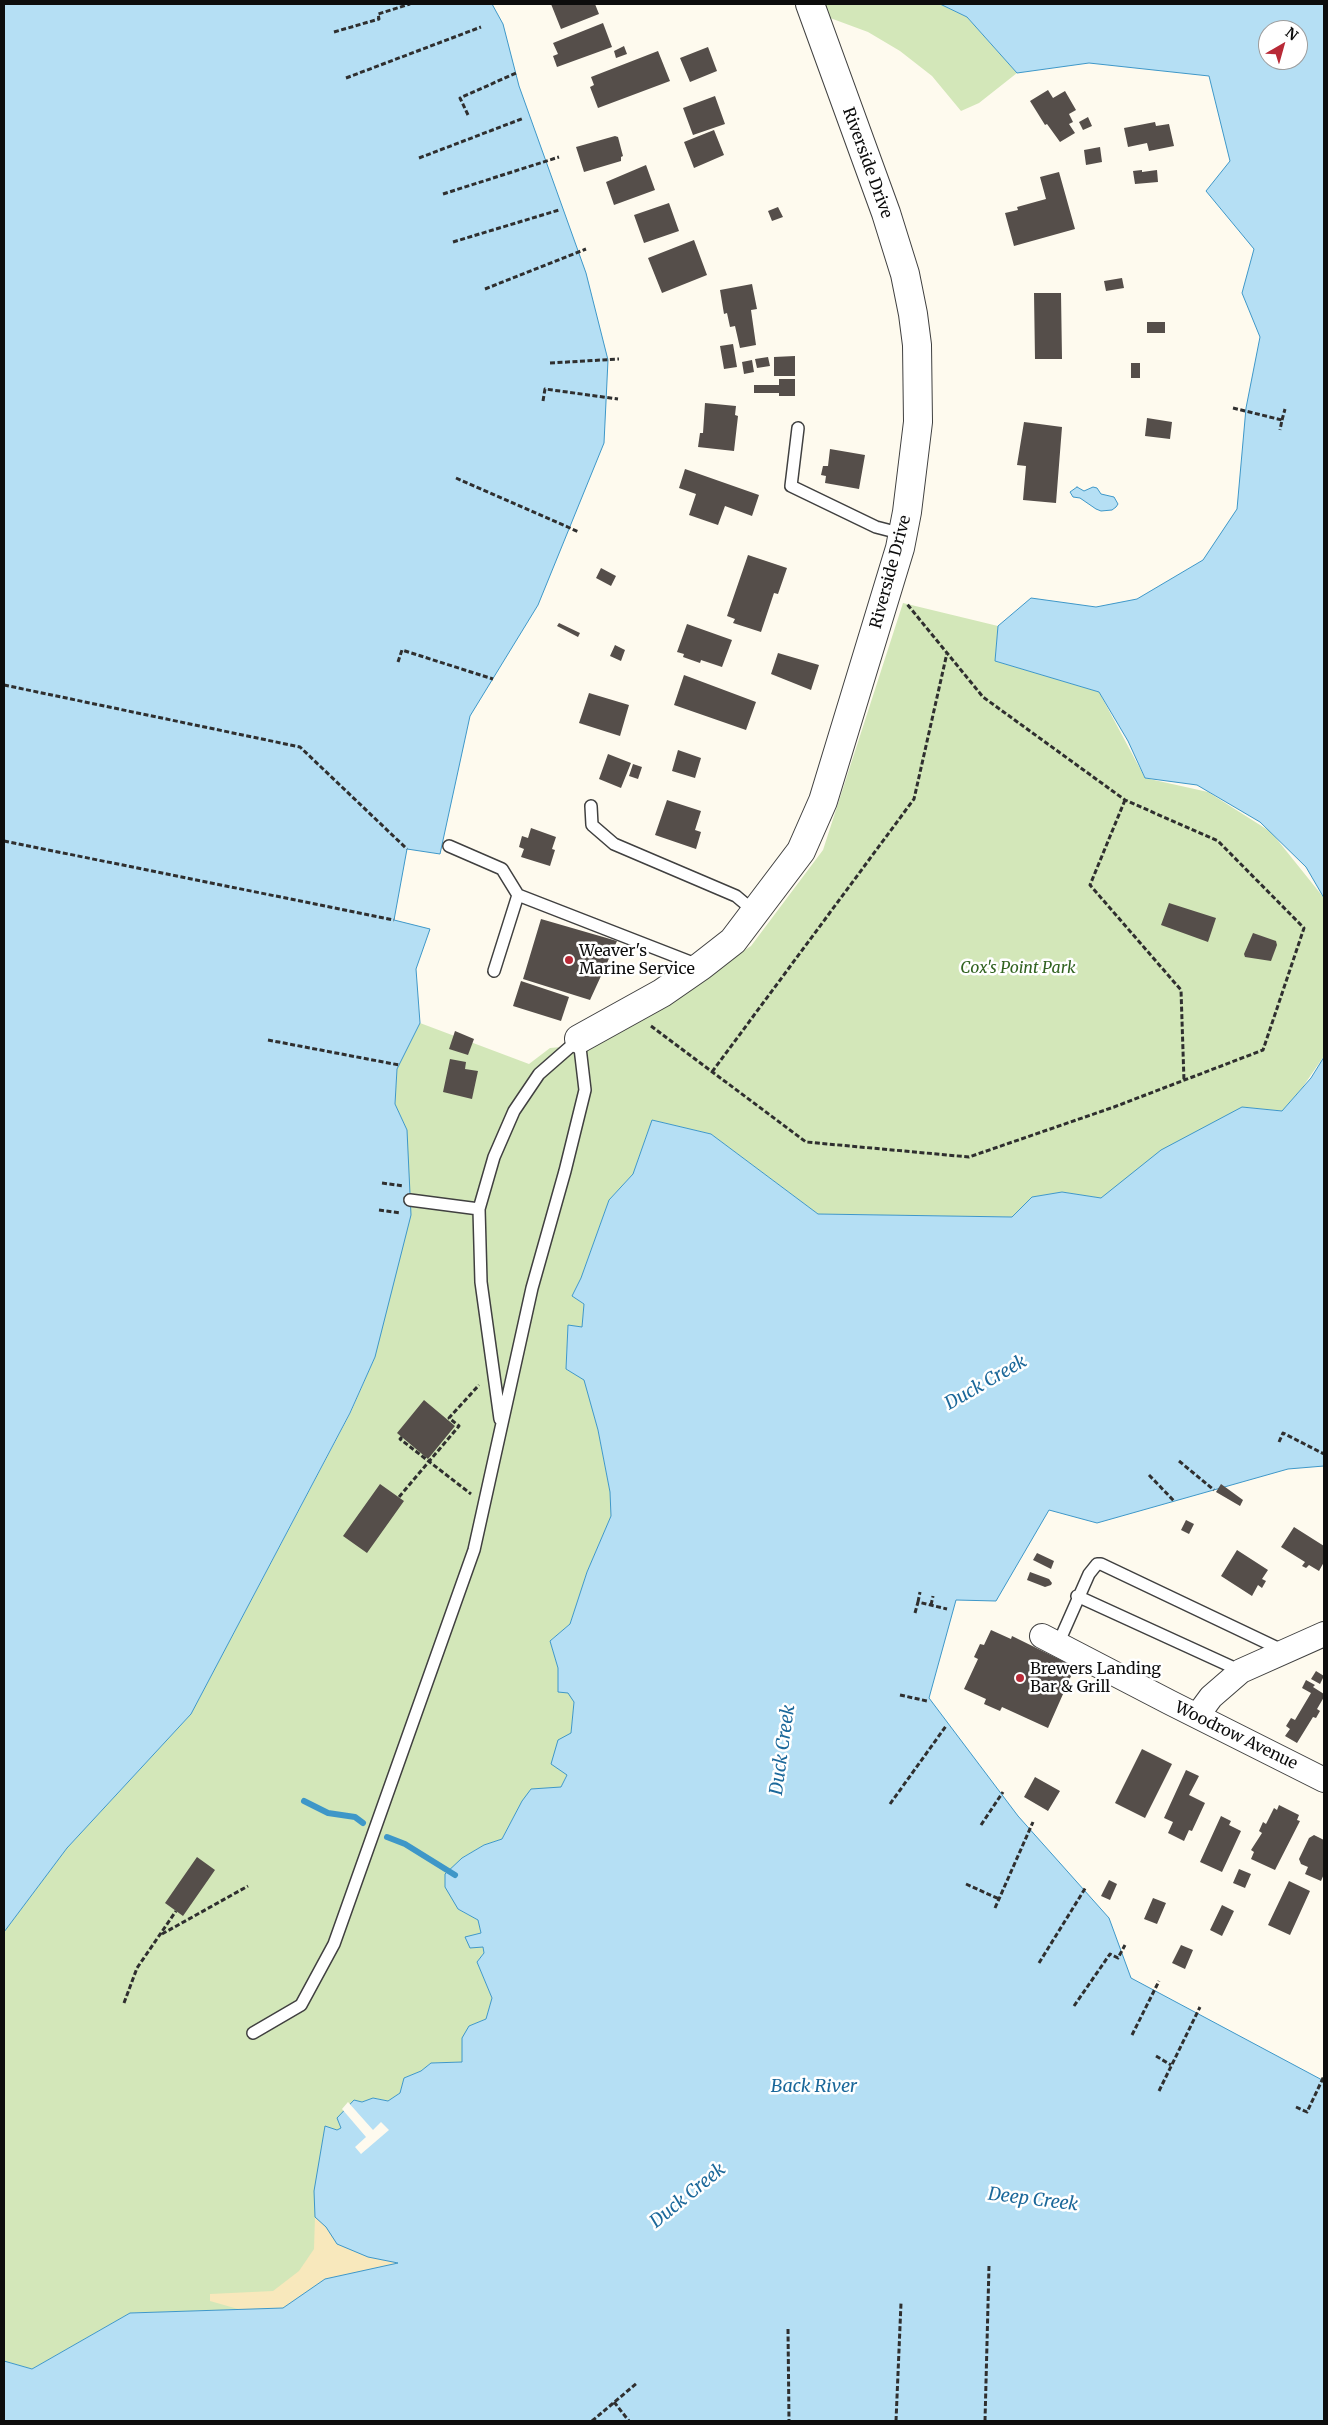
<!DOCTYPE html>
<style>
body{margin:0}
#map{position:relative;width:1328px;height:2425px;overflow:hidden;background:#fefaee;font-family:Merriweather,serif}
canvas{display:block}
.frame{position:absolute;inset:0;border:5px solid #0d0d0d;pointer-events:none}
.north{position:absolute;left:1258px;top:20px;width:50px;height:50px;box-sizing:border-box;background:#fff;border:1px solid #9e9e9e;border-radius:50%;rotate:38deg;font-size:14px;font-weight:700;line-height:20px;text-align:center;color:#0d0d0d}
.north::after{content:'';display:block;margin:auto;width:18px;height:22px;background:#b82a37;clip-path:polygon(50% 0,100% 100%,50% 72%,0 100%)}
</style>
<div id="map">
<canvas width="1328" height="2425"></canvas>
<div class="frame"></div>
<div class="north">N</div>
</div>
<script>
const c = document.querySelector('canvas').getContext('2d');
c.lineJoin = 'round';
function fillPath(path, color) { c.fillStyle = color; c.fill(path, 'evenodd'); }
const toPath = rows => new Path2D(rows.map(r => 'M' + r).join(''));
function strokePath(path, color, width, dash) { c.strokeStyle = color; c.lineWidth = width; c.lineCap = dash ? 'butt' : 'round'; c.setLineDash(dash || []); c.stroke(path); }
function drawText(font, color, halo, rows, align = 'center') {
  c.font = font + ' Merriweather,serif'; c.lineWidth = 5; c.setLineDash([]); c.textBaseline = 'middle'; c.strokeStyle = halo; c.fillStyle = color; for (const [text, x, y, turn = 0] of rows) {
    c.save(); c.translate(x, y); c.rotate((+turn || 0) * Math.PI / 180); c.textAlign = isNaN(turn) ? turn : align; if (halo) c.strokeText(text, 0, 0); c.fillText(text, 0, 0); c.restore();
  }
}
fillPath(toPath([
 [817,4,940,4,967,17,1017,73,979,103,961,111,932,76,900,51,868,32,822,15],
 [903,603,998,626,995,661,1099,692,1145,778,1208,792,1271,832,1324,898,1324,1056,1302,1088,1282,1111,1242,1107,1101,1198,1062,1192,1032,1197,1012,1217,818,1214,711,1134,652,1120,633,1174,609,1200,581,1278,572,1296,584,1304,582,1327,568,1326,566,1369,584,1379,598,1430,610,1492,611,1516,587,1572,570,1624,550,1641,558,1668,558,1692,569,1692,574,1702,567,1774,561,1787,522,1801,502,1839,484,1845,462,1858,458,1909,478,1920,481,1933,465,1938,483,1947,484,1953,477,1962,492,1998,486,2019,469,2026,462,2062,431,2063,421,2071,404,2078,400,2093,388,2101,374,2098,362,2102,342,2128,337,2130,325,2127,320,2156,368,2257,399,2263,325,2279,283,2308,130,2313,32,2369,4,2361,4,1932,67,1848,191,1714,351,1412,375,1357,407,1130,395,1104,397,1069,420,1023,529,1064,550,1048,596,1044,751,946,823,850]
]), '#d3e7b9');
fillPath(toPath([
 [315,2217,326,2227,337,2244,368,2257,399,2263,325,2279,283,2308,245,2311,210,2301,210,2294,273,2291,299,2271,314,2249]
]), '#f8e8bc');
const water = toPath([
 [4,4,492,4,503,24,519,86,586,273,608,360,604,443,538,605,470,716,440,854,407,849,394,920,430,929,416,969,420,1023,397,1069,395,1104,407,1130,411,1215,375,1357,350,1413,191,1714,67,1848,4,1932,4,4],
 [940,4,1324,4,1324,898,1306,867,1260,822,1197,785,1145,778,1128,741,1099,692,995,661,998,626,1031,598,1096,607,1137,599,1203,560,1237,509,1246,408,1260,337,1242,293,1254,249,1206,191,1230,161,1209,76,1089,63,1017,73,967,17,940,4],
 [1268,30,1298,30,1298,60,1268,60,1268,30],
 [1077,487,1084,491,1093,487,1097,488,1101,494,1114,497,1118,504,1116,507,1112,510,1101,511,1096,509,1080,498,1073,497,1070,492,1077,487],
 [1324,1057,1324,1466,1288,1469,1097,1523,1049,1510,996,1601,956,1600,929,1698,1018,1816,1109,1918,1131,1978,1324,2081,1324,2421,4,2421,4,2361,32,2369,130,2313,283,2308,325,2279,398,2263,368,2257,337,2244,326,2227,315,2217,314,2191,325,2126,337,2130,341,2128,337,2118,354,2100,362,2102,373,2098,388,2101,400,2093,404,2078,421,2071,431,2063,462,2062,462,2038,469,2026,486,2019,492,1998,477,1962,484,1953,483,1947,470,1948,465,1937,481,1933,478,1920,458,1909,445,1887,445,1874,462,1858,484,1845,502,1839,522,1801,531,1789,561,1787,567,1775,551,1764,558,1740,571,1733,574,1702,568,1693,558,1692,558,1668,550,1641,570,1624,587,1572,611,1516,610,1492,598,1430,584,1380,566,1369,568,1325,582,1327,584,1304,572,1296,581,1278,609,1200,633,1174,652,1120,711,1134,818,1214,1012,1217,1032,1197,1062,1192,1101,1198,1161,1150,1242,1107,1282,1111,1311,1078,1324,1057]
]);
fillPath(water, '#b5dff4');
strokePath(water, '#3e97c8', 1);
fillPath(toPath([
 [348,2102,373,2130,381,2122,389,2130,361,2154,355,2147,366,2137,342,2109]
]), '#fefaee');
strokePath(toPath([
 [304,1801,328,1813,355,1817,363,1823],
 [387,1837,405,1844,455,1875]
]), '#3e97c8', 6);
fillPath(toPath([
 [551,4,595,4,599,14,561,29],
 [603,23,612,47,557,67,553,56,558,54,553,43],
 [624,46,627,54,616,58,614,51],
 [708,47,717,71,690,82,680,58],
 [658,51,670,81,598,108,590,87,594,85,591,77],
 [1048,90,1053,98,1065,91,1076,110,1069,114,1073,122,1069,124,1075,133,1060,142,1047,124,1045,125,1030,101],
 [715,96,725,124,693,135,683,108],
 [1088,117,1092,126,1083,130,1079,122],
 [1155,122,1156,126,1169,124,1174,146,1149,151,1147,143,1128,147,1124,128],
 [714,130,724,155,694,168,684,142],
 [615,136,618,137,623,156,621,157,621,161,584,172,576,147],
 [1100,147,1102,162,1086,165,1084,150],
 [646,165,655,190,614,205,606,182],
 [1142,170,1142,172,1157,170,1158,182,1135,184,1133,171],
 [1059,172,1075,229,1014,246,1005,213,1018,210,1017,207,1046,199,1040,177],
 [669,203,679,231,644,243,634,215],
 [778,207,783,217,772,221,768,211],
 [694,240,707,275,662,293,648,258],
 [1122,278,1124,288,1106,291,1104,281],
 [752,284,757,309,751,310,756,345,740,348,735,326,730,327,727,313,724,314,720,290],
 [1034,293,1061,293,1062,359,1035,359],
 [1147,322,1165,322,1165,333,1147,333],
 [733,344,737,367,724,369,720,346],
 [795,356,795,376,774,376,774,357],
 [768,357,770,366,757,368,755,359],
 [752,360,754,372,744,374,742,362],
 [1131,363,1140,363,1140,378,1131,378],
 [779,379,795,379,795,396,779,396,779,393,754,393,754,385,779,385],
 [705,403,736,406,735,415,738,416,734,451,698,447,700,433,703,433],
 [1147,418,1172,422,1170,439,1145,436],
 [1024,422,1062,427,1056,503,1023,500,1026,466,1017,465],
 [830,449,865,455,859,489,825,483,826,476,821,475,823,466,828,466],
 [685,469,759,495,752,516,725,506,718,525,689,515,696,494,679,488],
 [748,555,787,568,778,594,774,593,761,632,733,623,735,619,727,616],
 [601,568,616,576,611,586,596,578],
 [559,623,580,633,578,637,557,626],
 [687,624,732,640,722,667,701,660,700,663,683,657,684,654,677,652],
 [615,645,625,650,621,661,610,656],
 [778,653,819,665,811,690,771,674],
 [684,675,756,702,746,730,674,705],
 [589,693,629,705,620,736,579,723],
 [678,750,701,758,695,778,672,771],
 [608,754,631,763,621,788,599,779],
 [633,764,642,767,638,779,629,776],
 [667,800,701,811,695,830,701,832,696,849,655,835],
 [531,828,556,837,552,849,555,850,550,866,521,857,524,849,519,847,522,836,528,838],
 [1169,903,1216,918,1208,942,1161,925],
 [541,919,617,941,590,1000,523,979],
 [1253,933,1276,941,1277,945,1271,961,1245,957,1244,954],
 [521,981,569,997,561,1021,513,1006],
 [455,1031,474,1039,468,1055,449,1049],
 [450,1059,466,1062,465,1069,478,1071,472,1099,443,1092],
 [424,1400,455,1426,428,1459,397,1433],
 [380,1484,404,1501,367,1553,343,1536],
 [1221,1484,1243,1500,1240,1506,1216,1492],
 [1186,1520,1194,1524,1189,1534,1181,1530],
 [1294,1527,1324,1546,1324,1562,1319,1571,1309,1565,1306,1568,1302,1566,1305,1562,1281,1547],
 [1237,1550,1268,1570,1262,1579,1266,1581,1262,1588,1258,1585,1252,1596,1221,1576],
 [1037,1553,1054,1561,1051,1569,1033,1560],
 [1030,1572,1049,1579,1052,1583,1051,1585,1045,1587,1027,1580],
 [991,1630,1011,1639,1012,1636,1075,1667,1048,1728,1002,1707,1000,1711,984,1704,986,1699,964,1689,978,1659,974,1657,980,1644,984,1645],
 [1316,1671,1324,1676,1320,1684,1311,1679],
 [1306,1680,1315,1685,1313,1687,1324,1694,1324,1697,1317,1709,1320,1711,1316,1718,1313,1717,1297,1743,1285,1736,1290,1729,1286,1726,1291,1718,1295,1720,1311,1693,1302,1688],
 [1142,1749,1172,1764,1145,1818,1115,1803],
 [1186,1770,1199,1776,1189,1795,1205,1803,1192,1831,1189,1830,1184,1841,1168,1833,1173,1822,1164,1818],
 [1035,1777,1060,1791,1048,1811,1024,1797],
 [1279,1805,1299,1815,1297,1820,1300,1821,1275,1870,1251,1859,1254,1852,1251,1850,1262,1833,1259,1831,1263,1822,1266,1824,1274,1808,1277,1810],
 [1221,1816,1231,1821,1229,1825,1241,1831,1222,1872,1200,1862],
 [1314,1835,1324,1840,1324,1874,1321,1881,1305,1874,1308,1867,1301,1864,1299,1859,1309,1838],
 [197,1857,215,1870,183,1916,165,1903],
 [1239,1869,1251,1874,1245,1888,1233,1883],
 [1109,1880,1117,1884,1110,1900,1101,1896],
 [1289,1881,1310,1891,1290,1935,1268,1925],
 [1153,1898,1166,1903,1157,1924,1144,1919],
 [1222,1905,1234,1911,1222,1936,1210,1930],
 [1181,1945,1193,1950,1185,1969,1172,1963]
]), '#554e4a');
const service = toPath([
 [798,428,791,486,876,527,903,534],
 [591,806,592,825,614,844,736,896,755,912],
 [449,846,502,869,518,895],
 [494,971,518,895,698,965],
 [410,1200,479,1209],
 [500,1419,481,1282,479,1209,494,1157,514,1111,539,1074,579,1039],
 [1077,1596,1241,1671],
 [1058,1644,1089,1574,1097,1564,1101,1564,1284,1651],
 [253,2033,301,2005,334,1944,474,1550,532,1288,565,1171,585,1090,579,1039]
]);
const minor = toPath([
 [1042,1636,1169,1702,1324,1780],
 [1197,1716,1211,1697,1241,1671,1324,1634]
]);
const tertiary = toPath([
 [579,1039,662,993,701,966,733,941,801,851,823,801,900,548,907,512,918,422,917,345,913,314,905,274,886,213,810,4]
]);
strokePath(service, '#404040', 14);
strokePath(minor, '#404040', 26);
strokePath(tertiary, '#404040', 30);
strokePath(toPath([
 [334,32,379,19,378,14,410,4],
 [346,78,481,27],
 [468,115,460,98,516,73],
 [419,158,524,118],
 [443,194,559,157],
 [453,242,559,210],
 [485,289,586,249],
 [550,363,619,359],
 [543,401,545,389,618,399],
 [1233,408,1282,420,1280,430],
 [1282,420,1285,409],
 [456,478,579,532],
 [398,662,402,650,493,679],
 [4,685,300,747,407,849],
 [1125,800,1090,885,1181,990,1184,1081],
 [4,841,394,920],
 [651,1026,806,1142,969,1157,1114,1107,1263,1050,1304,928,1218,841,1125,800,983,697,907,604],
 [268,1040,399,1065],
 [712,1072,914,799,947,653],
 [382,1183,404,1186],
 [379,1210,401,1213],
 [402,1437,400,1439,471,1494],
 [1279,1442,1283,1433,1324,1454],
 [1179,1461,1214,1490],
 [1149,1475,1174,1501],
 [399,1497,459,1426,449,1418,479,1385],
 [918,1602,920,1592],
 [931,1605,933,1596],
 [915,1613,918,1602,947,1609],
 [900,1695,927,1701],
 [890,1804,946,1726],
 [981,1825,1003,1792],
 [966,1884,999,1899],
 [995,1908,1033,1822],
 [162,1934,248,1886],
 [1039,1963,1086,1887],
 [124,2003,137,1968,176,1911],
 [1074,2006,1110,1954,1118,1958,1125,1945],
 [1132,2035,1159,1981],
 [1156,2056,1171,2065],
 [1159,2091,1200,2007],
 [1296,2107,1307,2112,1324,2076],
 [788,2329,789,2421],
 [614,2402,629,2421],
 [592,2421,637,2383],
 [896,2421,901,2303],
 [985,2421,989,2266]
]), '#2f2f2f', 3, [5, 2.5]);
strokePath(service, '#fff', 11);
strokePath(minor, '#fff', 24);
strokePath(tertiary, '#fff', 28);
for (const [x, y, r, color] of [
 [569,960,5,"#b82a37"],
 [1020,1678,5,"#b82a37"]
]) { const dot = new Path2D(); dot.arc(x, y, r, 0, 2 * Math.PI); c.fillStyle = color; c.fill(dot); strokePath(dot, '#fff', 2); }
drawText('16px', '#0d0d0d', '#fff', [
 ["Riverside Drive",867,163,70],
 ["Riverside Drive",891,572,-75],
 ["Woodrow Avenue",1236,1736,26]
]);
drawText('16px', '#0d0d0d', '#fff', [
 ["Weaver's",579,951],
 ["Marine Service",579,969],
 ["Brewers Landing",1030,1669],
 ["Bar & Grill",1030,1687]
], 'left');
drawText('italic 16px', '#316320', '#fff', [
 ["Cox's Point Park",1018,968]
]);
drawText('italic 18px', '#1b689a', '#fff', [
 ["Duck Creek",986,1383,-30],
 ["Duck Creek",783,1750,-82],
 ["Back River",814,2087],
 ["Duck Creek",688,2196,-39],
 ["Deep Creek",1033,2200,7]
]);
</script>
